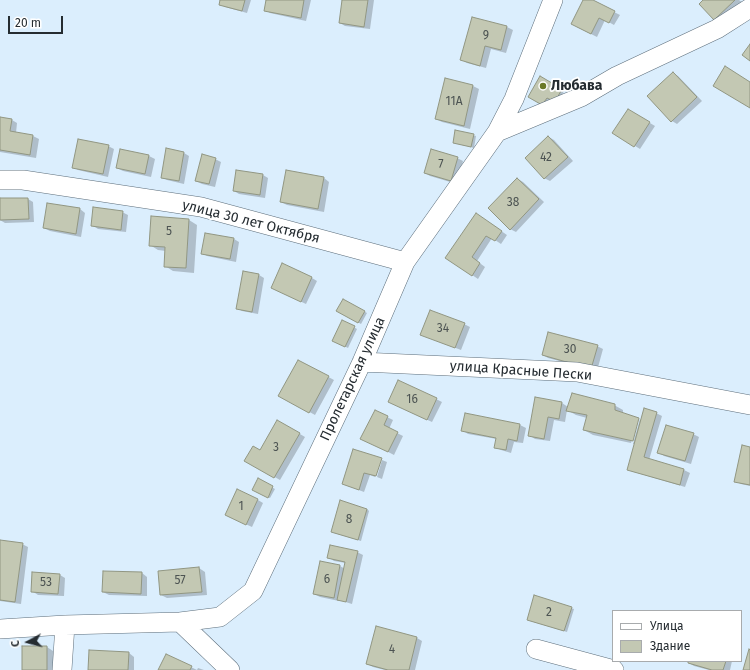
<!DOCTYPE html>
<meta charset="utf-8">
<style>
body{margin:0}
#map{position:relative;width:750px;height:670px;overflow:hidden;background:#dbeefd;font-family:"Fira Sans",sans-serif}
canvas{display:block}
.legend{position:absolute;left:612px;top:610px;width:130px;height:52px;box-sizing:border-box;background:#fff;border:1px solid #a8abad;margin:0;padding:5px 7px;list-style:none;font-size:12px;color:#252c31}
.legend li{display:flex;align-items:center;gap:8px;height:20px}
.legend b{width:20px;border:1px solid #a8abad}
.north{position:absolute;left:8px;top:622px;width:40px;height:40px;-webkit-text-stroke:3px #fff;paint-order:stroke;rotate:263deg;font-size:11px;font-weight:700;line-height:16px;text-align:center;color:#252c31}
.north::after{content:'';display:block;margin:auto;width:14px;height:18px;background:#252c31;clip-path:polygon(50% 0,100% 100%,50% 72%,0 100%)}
.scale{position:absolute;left:8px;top:16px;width:55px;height:18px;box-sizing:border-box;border:2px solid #252c31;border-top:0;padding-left:5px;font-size:12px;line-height:14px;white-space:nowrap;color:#252c31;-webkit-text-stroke:3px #fff;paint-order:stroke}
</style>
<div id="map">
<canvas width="750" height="670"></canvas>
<ul class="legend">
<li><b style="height:5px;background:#fff"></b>Улица</li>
<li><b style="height:11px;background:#c3c8b3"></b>Здание</li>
</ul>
<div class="north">С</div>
<div class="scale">20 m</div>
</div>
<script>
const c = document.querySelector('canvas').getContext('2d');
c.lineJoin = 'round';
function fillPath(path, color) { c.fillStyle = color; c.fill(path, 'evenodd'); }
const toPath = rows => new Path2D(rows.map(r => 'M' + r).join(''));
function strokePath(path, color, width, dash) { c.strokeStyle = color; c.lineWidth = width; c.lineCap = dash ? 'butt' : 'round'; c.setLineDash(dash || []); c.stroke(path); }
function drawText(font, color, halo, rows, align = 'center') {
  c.font = font + ' "Fira Sans",sans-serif'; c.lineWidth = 3.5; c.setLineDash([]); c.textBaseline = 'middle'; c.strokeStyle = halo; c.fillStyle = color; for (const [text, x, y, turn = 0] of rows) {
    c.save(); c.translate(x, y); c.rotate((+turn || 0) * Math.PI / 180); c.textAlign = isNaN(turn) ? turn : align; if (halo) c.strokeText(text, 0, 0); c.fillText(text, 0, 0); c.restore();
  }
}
fillPath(toPath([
 [221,0,251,0,247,13,225,7,220,4],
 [267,0,311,0,306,21,270,13,265,10],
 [343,0,374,0,370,29,345,26,340,23],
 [584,0,590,0,620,15,614,25,605,20,597,37,577,27],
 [705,0,739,0,742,2,715,19],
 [473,18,507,27,513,30,506,53,491,49,486,68,467,63,462,60],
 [673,73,678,76,702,101,677,124,672,121],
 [541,77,564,91,558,103,550,98,545,106,530,97],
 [446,80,473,86,479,89,470,129,442,122,436,119],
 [628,110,655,126,640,149,614,133],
 [0,118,12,120,17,123,16,133,33,136,39,139,36,158,0,152],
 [456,131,476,136,474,148,454,143],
 [549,137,554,140,573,161,550,181,544,178],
 [108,146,114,149,108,177,78,170,73,167],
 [121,150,149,156,155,159,151,177,123,171,117,168],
 [184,153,189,156,184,184,167,180,162,177],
 [457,158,463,161,457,184,430,176,425,173],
 [215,159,221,162,215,187,202,184,196,181],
 [263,175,268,178,265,198,239,194,234,191],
 [324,178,329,182,324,212,287,205,281,202],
 [518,179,523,182,544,202,516,232,510,229],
 [0,199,28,199,33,202,34,222,5,223,0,220],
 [48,204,80,209,85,213,81,237,50,231,44,228],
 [122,212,128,215,126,232,98,229,92,225],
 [482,218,507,235,501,244,492,238,477,261,485,267,478,279,447,258],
 [189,220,197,225,194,273,173,271,165,266,166,251,158,250,150,245],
 [234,239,239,242,236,262,207,256,202,253],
 [259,275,264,278,258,314,242,311,237,308],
 [312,278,317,281,306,304,272,288],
 [343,300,367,313,361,324,338,311],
 [343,321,357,329,348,348,333,340],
 [464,324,470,327,461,350,427,337],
 [597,346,603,349,597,371,548,358,543,355],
 [299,361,334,380,315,415,280,396],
 [436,399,442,402,432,422,389,402],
 [562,403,568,407,614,405,623,410,623,414,639,419,638,419,631,443,593,435,584,430,587,418,576,415,567,410,565,422,554,420,550,441,535,439,529,435],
 [375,411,393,420,389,429,403,436,394,455,367,441],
 [656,413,662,416,649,460,684,470,690,473,685,487,634,472,628,469,635,444,633,444,640,419,642,421],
 [466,414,520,425,526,428,523,443,514,442,511,453,501,450,495,447,497,439,468,434,462,430],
 [278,421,305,437,280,480,246,461,260,451],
 [693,434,699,437,691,464,664,456,659,452],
 [750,448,750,486,741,484,735,481],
 [381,459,375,477,370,475,364,492,343,484],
 [382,460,387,462,382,479,377,477],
 [258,480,275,489,270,498,253,489],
 [258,500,263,503,252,527,230,517],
 [367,509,369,511,361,541,334,533],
 [0,541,22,544,28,547,21,604,0,601],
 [357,552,363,555,352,604,339,600,339,601,320,597,314,594,321,562,340,566,345,569,346,563,334,561,328,557],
 [199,568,205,572,207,595,167,598,161,595,159,572],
 [142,573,147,577,147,596,109,595,103,592],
 [60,575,65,578,64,596,38,595,32,591],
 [571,608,574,609,567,632,530,621],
 [377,627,417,638,422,641,415,670,385,670,373,667,367,664],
 [23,647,47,647,53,651,53,670,23,670],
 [129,653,134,657,134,670,89,670],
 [166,655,197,670,198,668,204,670,159,670],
 [689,661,732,661,730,670,709,670,694,666,689,663]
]), '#0003');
const building = toPath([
 [220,0,245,0,242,11,219,5,220,0],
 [266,0,304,0,301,18,264,11,266,0],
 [342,0,368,0,364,27,339,23,342,0],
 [583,0,593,0,615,11,609,23,599,18,591,34,571,24,583,0],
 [703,0,735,0,714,20,699,4,703,0],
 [472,17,507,26,501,50,485,46,480,66,460,60,472,17],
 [750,44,750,61,742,55,750,44],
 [725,66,750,82,750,108,713,86,725,66],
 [673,72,697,97,671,122,647,96,673,72],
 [540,76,562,89,555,102,547,98,542,105,528,97,540,76],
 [445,78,473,85,464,126,435,119,445,78],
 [628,109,650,122,634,147,612,133,628,109],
 [0,117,12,119,10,131,33,135,30,155,0,150,0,117],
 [455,130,474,134,471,147,453,143,455,130],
 [548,136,568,157,544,179,525,158,548,136],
 [78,139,109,145,103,174,72,168,78,139],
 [166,148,184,152,179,181,161,178,166,148],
 [120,149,149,155,145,174,116,168,120,149],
 [431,149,458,157,451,181,424,173,431,149],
 [202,154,216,158,209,184,195,181,202,154],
 [236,170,263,174,260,195,233,191,236,170],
 [286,170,324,177,318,209,280,202,286,170],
 [517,178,539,199,510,230,488,208,517,178],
 [0,198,28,198,29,219,0,220,0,198],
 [47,203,80,208,76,234,43,228,47,203],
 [93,207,123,211,121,230,91,226,93,207],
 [476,213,502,231,495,241,486,236,472,257,480,263,472,276,445,258,476,213],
 [151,216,189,219,186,268,164,267,165,247,149,246,151,216],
 [205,233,234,238,230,259,201,254,205,233],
 [282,263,312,277,301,302,271,288,282,263],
 [243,271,259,274,252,312,236,309,243,271],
 [343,299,365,311,358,323,336,311,343,299],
 [430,310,465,323,455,348,420,335,430,310],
 [342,320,355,326,345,347,332,341,342,320],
 [548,332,598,345,591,369,542,355,548,332],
 [298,360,329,376,309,413,278,396,298,360],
 [398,380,437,398,427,420,388,402,398,380],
 [572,393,615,404,615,410,639,418,633,441,583,430,587,415,566,411,572,393],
 [535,397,562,402,559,419,548,417,544,439,528,436,535,397],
 [644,408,657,412,644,457,684,469,680,485,627,470,644,408],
 [375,410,388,416,384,425,398,432,388,452,360,439,375,410],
 [465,413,520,424,517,441,508,439,506,450,494,448,496,438,461,431,465,413],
 [277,420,300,433,274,478,244,461,253,446,260,450,277,420],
 [666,425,694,433,685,461,657,453,666,425],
 [742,445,750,447,750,485,734,482,742,445],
 [353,449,382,458,376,476,364,473,359,490,342,484,353,449],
 [258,478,273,486,268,498,252,490,258,478],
 [237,489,258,499,246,525,225,515,237,489],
 [340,500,367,509,358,540,331,532,340,500],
 [0,540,23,543,15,602,0,600,0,540],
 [330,545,358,551,346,602,337,600,345,562,327,558,330,545],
 [320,561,340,565,334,598,313,594,320,561],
 [199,567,202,592,160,595,158,571,199,567],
 [103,571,142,572,141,594,102,592,103,571],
 [32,572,60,574,58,594,31,592,32,572],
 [534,595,572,607,564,631,527,620,534,595],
 [376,626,417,637,409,670,388,670,366,664,376,626],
 [22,646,47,646,47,670,22,670,22,646],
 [749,649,750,650,750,670,743,670,749,649],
 [89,650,129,652,128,670,88,670,89,650],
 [166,654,192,666,190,670,158,670,166,654],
 [688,661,726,661,723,670,712,670,688,663,688,661]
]);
fillPath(building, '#c3c8b3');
strokePath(building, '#919682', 1);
const street = toPath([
 [497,132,581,97,617,76,717,29,750,8],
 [0,180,23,180,201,207,405,262],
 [362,362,577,372,750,405],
 [180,622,230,670],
 [0,629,65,625,180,622,220,617,253,591,362,362,405,262,497,132,514,99,553,0],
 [536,649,614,670],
 [62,670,65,625]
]);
strokePath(street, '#5d6e7b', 20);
strokePath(street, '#fff', 19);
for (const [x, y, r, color] of [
 [543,86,4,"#6b7927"]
]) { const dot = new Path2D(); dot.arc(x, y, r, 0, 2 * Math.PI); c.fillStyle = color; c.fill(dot); strokePath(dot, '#fff', 1.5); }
drawText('12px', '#4c5352', null, [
 ["9",486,36],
 ["11А",454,102],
 ["42",546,158],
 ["7",441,165],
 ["38",513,203],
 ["5",169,232],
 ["34",443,329],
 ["30",570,350],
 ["16",412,400],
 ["3",276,448],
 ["1",241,507],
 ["8",349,520],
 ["6",327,580],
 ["57",180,581],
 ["53",46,583],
 ["2",549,613],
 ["4",392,650]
]);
drawText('bold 14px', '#252c31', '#fff', [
 ["Любава",551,86]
], 'left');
drawText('14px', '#252c31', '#fff', [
 ["улица 30 лет Октября",251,222,14],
 ["улица Красные Пески",521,371,4],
 ["Пролетарская улица",353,379,-65]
]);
</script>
